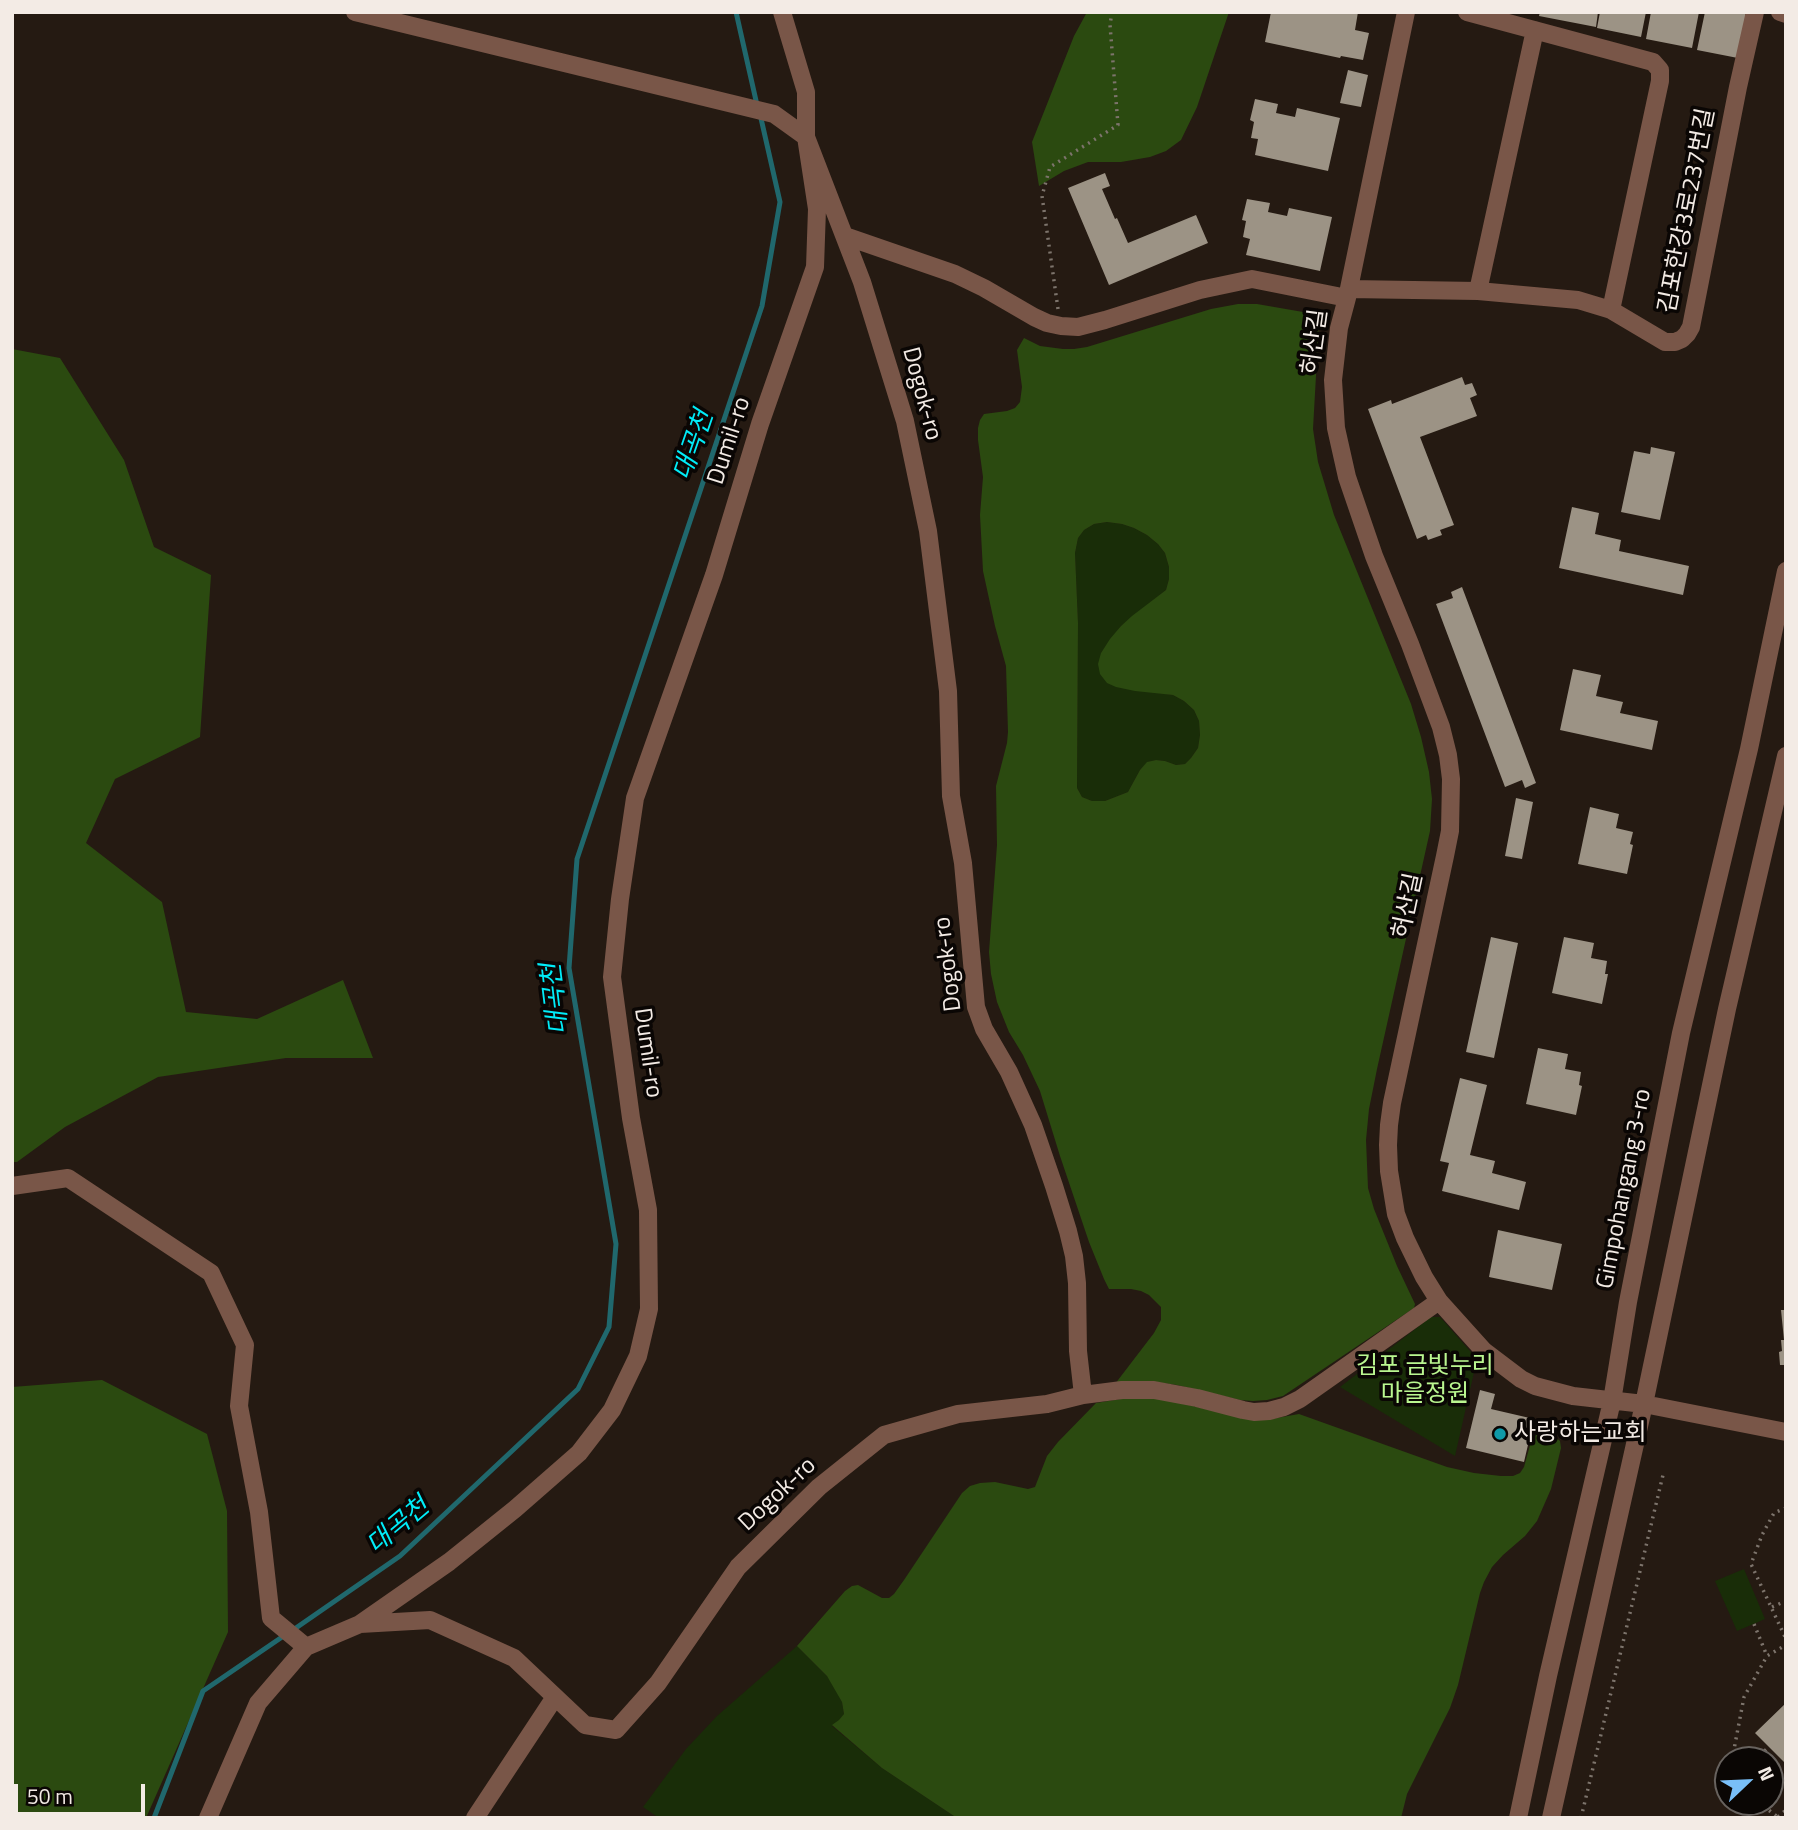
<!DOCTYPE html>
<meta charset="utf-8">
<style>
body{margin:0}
#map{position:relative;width:1798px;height:1830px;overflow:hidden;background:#251a12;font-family:"Titillium Web",sans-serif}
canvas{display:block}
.frame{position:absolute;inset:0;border:14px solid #f3ebe5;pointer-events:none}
.north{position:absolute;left:1714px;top:1746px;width:70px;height:70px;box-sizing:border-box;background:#0a0604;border:2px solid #67625e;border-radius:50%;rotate:67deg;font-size:19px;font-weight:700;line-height:28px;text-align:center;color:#f3ebe5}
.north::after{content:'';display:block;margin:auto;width:24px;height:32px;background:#79bff8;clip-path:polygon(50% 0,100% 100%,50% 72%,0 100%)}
.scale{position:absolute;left:14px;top:1784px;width:131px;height:32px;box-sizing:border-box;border:4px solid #f3ebe5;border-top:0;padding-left:9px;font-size:21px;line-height:24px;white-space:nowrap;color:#f3ebe5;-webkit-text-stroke:5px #0a0604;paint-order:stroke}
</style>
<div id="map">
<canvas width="1798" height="1830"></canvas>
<div class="frame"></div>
<div class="north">N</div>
<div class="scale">50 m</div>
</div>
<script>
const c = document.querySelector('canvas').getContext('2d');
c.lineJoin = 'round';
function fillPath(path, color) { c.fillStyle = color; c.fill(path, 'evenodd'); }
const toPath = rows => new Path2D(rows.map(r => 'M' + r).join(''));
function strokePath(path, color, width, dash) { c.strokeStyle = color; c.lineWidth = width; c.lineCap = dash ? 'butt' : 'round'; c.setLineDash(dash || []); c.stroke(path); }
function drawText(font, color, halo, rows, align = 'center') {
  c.font = font + ' "Titillium Web","Noto Sans KR",sans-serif'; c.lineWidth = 7; c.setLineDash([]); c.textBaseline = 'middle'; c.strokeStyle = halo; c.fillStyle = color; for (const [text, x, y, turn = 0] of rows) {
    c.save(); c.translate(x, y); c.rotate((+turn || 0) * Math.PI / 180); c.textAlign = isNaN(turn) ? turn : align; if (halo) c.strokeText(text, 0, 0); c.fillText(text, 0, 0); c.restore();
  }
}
fillPath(toPath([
 [1107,522,1122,524,1134,528,1147,535,1158,544,1165,553,1169,567,1169,579,1166,590,1121,626,1101,653,1159,693,1173,695,1184,701,1194,710,1199,721,1200,735,1198,748,1191,758,1185,764,1176,765,1165,761,1156,760,1148,762,1140,770,1128,792,1105,801,1092,801,1082,797,1077,788,1078,623,1075,553,1078,538,1084,530,1094,524],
 [1431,1317,1440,1317,1477,1359,1455,1456,1340,1387],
 [1744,1569,1765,1619,1737,1631,1715,1581],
 [797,1646,827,1676,836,1688,842,1702,844,1714,840,1720,832,1726,882,1768,957,1818,659,1818,643,1807,686,1749,717,1716]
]), '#192d08');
fillPath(toPath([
 [1087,12,1229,12,1197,107,1181,140,1166,151,1150,157,1121,162,1088,162,1064,171,1039,186,1032,142,1074,36],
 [1238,304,1257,304,1303,312,1317,318,1319,322,1313,429,1318,462,1334,515,1411,704,1421,737,1429,772,1432,799,1430,831,1377,1069,1369,1109,1366,1140,1368,1188,1374,1209,1397,1266,1415,1304,1414,1308,1283,1396,1267,1400,1253,1401,1240,1400,1177,1385,1155,1382,1115,1384,1154,1333,1161,1320,1161,1307,1149,1295,1141,1291,1131,1289,1109,1289,1104,1279,1089,1242,1060,1156,1040,1091,1023,1055,1009,1032,997,1002,991,974,989,952,997,845,996,786,1007,743,1008,732,1006,666,995,626,983,571,980,515,983,477,978,440,978,428,980,420,984,414,1007,411,1015,408,1020,402,1022,387,1017,350,1024,338,1040,346,1063,349,1074,349,1087,347,1211,309],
 [1107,522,1122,524,1134,528,1147,535,1158,544,1165,553,1169,567,1169,579,1166,590,1132,616,1121,626,1110,639,1101,653,1098,664,1100,674,1107,683,1116,687,1135,691,1173,695,1184,701,1194,710,1199,721,1200,735,1198,748,1191,758,1185,764,1176,765,1165,761,1156,760,1147,762,1140,770,1128,792,1105,801,1092,801,1082,797,1077,788,1078,623,1075,553,1078,538,1084,530,1094,524],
 [12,349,60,358,124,460,154,547,211,575,200,737,115,779,86,843,162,902,186,1012,257,1019,343,980,373,1058,286,1058,158,1077,65,1127,17,1162,12,1162],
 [102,1380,207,1434,227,1511,228,1632,146,1818,12,1818,12,1387],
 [1127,1398,1152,1398,1168,1400,1240,1417,1271,1419,1299,1414,1447,1467,1474,1473,1501,1476,1513,1476,1520,1473,1524,1467,1532,1438,1538,1434,1554,1436,1560,1441,1561,1448,1551,1489,1537,1521,1525,1536,1503,1555,1492,1567,1484,1582,1480,1593,1458,1685,1450,1708,1407,1794,1401,1818,957,1818,882,1768,832,1725,839,1720,844,1714,842,1702,827,1676,797,1646,845,1591,852,1586,858,1585,882,1598,889,1598,894,1594,904,1580,962,1493,970,1486,980,1483,995,1482,1028,1489,1035,1487,1047,1456,1058,1442,1096,1403]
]), '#2b4a10');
strokePath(toPath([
 [736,12,757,105],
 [293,1630,400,1556,578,1389,609,1327,616,1244,569,968,577,859,762,306,780,202,760,114],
 [154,1818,203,1691,285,1635]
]), '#20686d', 5);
fillPath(toPath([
 [1271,12,1358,12,1355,30,1369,33,1363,60,1341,56,1340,58,1265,42],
 [1540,12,1598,12,1596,27,1539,16],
 [1600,12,1646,12,1641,37,1597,28],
 [1651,12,1699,12,1692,48,1646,39],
 [1705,12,1744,12,1750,22,1743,59,1697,50],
 [1348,70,1368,75,1361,107,1340,103],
 [1255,99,1278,104,1276,113,1295,117,1297,108,1340,118,1328,171,1255,155,1258,139,1251,138,1254,122,1250,120],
 [1105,173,1110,186,1102,189,1115,219,1117,218,1128,243,1196,215,1208,243,1109,285,1068,188],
 [1247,199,1270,203,1268,212,1287,216,1289,208,1332,217,1320,271,1246,255,1250,239,1243,237,1246,221,1242,220],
 [1462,377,1465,385,1472,383,1477,395,1470,398,1477,416,1420,437,1454,525,1440,530,1442,535,1428,540,1426,535,1417,539,1368,409,1391,400,1392,404],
 [1651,447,1675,452,1660,520,1621,512,1634,451,1650,454],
 [1572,507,1599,513,1595,534,1621,540,1619,551,1689,566,1683,595,1559,568],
 [1462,587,1536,783,1525,788,1522,780,1505,787,1436,604,1453,598,1451,592],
 [1573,669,1601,675,1596,696,1623,702,1620,713,1658,721,1652,750,1560,730],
 [1516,798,1533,802,1522,859,1505,856],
 [1590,807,1619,814,1616,828,1633,832,1630,844,1633,845,1627,874,1578,864],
 [1491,937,1518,943,1494,1058,1466,1052],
 [1564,937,1594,943,1591,958,1607,961,1605,974,1608,974,1602,1004,1552,993],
 [1538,1048,1568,1054,1565,1069,1581,1072,1579,1085,1582,1086,1576,1115,1526,1104],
 [1460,1078,1487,1085,1470,1155,1495,1161,1492,1173,1526,1182,1519,1210,1442,1191,1449,1163,1440,1161],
 [1498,1230,1562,1244,1552,1290,1489,1277],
 [1781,1310,1786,1310,1786,1365,1780,1365,1779,1352,1782,1351,1781,1340,1784,1340],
 [1480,1390,1495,1394,1491,1409,1534,1419,1524,1462,1466,1448],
 [1786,1703,1786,1764,1755,1733]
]), '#9c9385');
strokePath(toPath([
 [1058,309,1042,196,1050,167,1118,125,1110,25,1112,12],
 [1786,1508,1774,1513,1762,1535,1751,1564,1786,1639],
 [1772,1607,1786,1601],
 [1754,1624,1767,1656],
 [1732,1760,1744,1697,1767,1656,1786,1645],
 [1754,1760,1769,1747],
 [1758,1802,1779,1818],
 [1778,1817,1786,1810],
 [1581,1818,1663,1475]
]), '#7d746c', 3.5, [2, 5]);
strokePath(toPath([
 [355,12,774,114,806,137],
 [782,12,806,92,806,137,862,282,905,421,928,531,948,691,951,796,963,863,976,1007,984,1029,1009,1072,1033,1125,1054,1186,1068,1231,1074,1256,1077,1283,1078,1351,1083,1395],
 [1406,12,1347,298,1339,328,1333,380,1336,428,1347,477,1374,556,1410,644,1441,727,1448,755,1451,779,1450,831,1445,856,1392,1103,1389,1125,1388,1145,1389,1171,1396,1214,1405,1238,1424,1277,1439,1301,1484,1351,1521,1379,1535,1386,1573,1396,1644,1404,1786,1432],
 [1467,12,1653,62,1660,70,1660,81,1611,310],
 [1780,12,1786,14],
 [845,236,955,274,984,288,1034,317,1047,323,1061,326,1078,327,1105,320,1200,290,1252,279,1347,298],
 [1349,289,1478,291,1578,300,1611,310,1665,342,1675,342,1682,339,1687,334,1691,327,1738,87,1755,12],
 [1478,291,1535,30],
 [12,1186,68,1178,211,1273,245,1345,239,1406,259,1512,271,1618,306,1647],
 [360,1624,430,1620,514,1658,585,1725,616,1730,658,1683,738,1567,819,1487,884,1435,958,1414,1047,1404,1083,1395,1122,1390,1154,1390,1197,1398,1243,1410,1254,1412,1269,1411,1284,1407,1300,1399,1439,1301],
 [208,1818,258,1703,306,1647,360,1624,449,1562,515,1509,579,1453,612,1410,638,1356,649,1309,648,1210,631,1118,612,977,620,899,635,798,714,575,760,424,815,267,817,209,806,137],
 [475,1818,555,1697],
 [1518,1818,1548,1676,1612,1401,1628,1302,1681,1033,1749,749,1786,571],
 [1551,1818,1644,1404,1727,1009,1786,756]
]), '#795648', 18);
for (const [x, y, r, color] of [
 [1500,1434,7,"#0f9aa8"]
]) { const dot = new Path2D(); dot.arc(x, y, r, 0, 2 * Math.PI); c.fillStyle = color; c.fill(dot); strokePath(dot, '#0a0604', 2.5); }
drawText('24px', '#f3ebe5', '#0a0604', [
 ["김포한강3로237번길",1688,211,-79],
 ["허산길",1316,342,-82],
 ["Dogok-ro",921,394,75],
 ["Dumil-ro",730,441,-72],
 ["허산길",1409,906,-78],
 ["Dogok-ro",949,964,-97],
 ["Dumil-ro",647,1053,82],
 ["Gimpohangang 3-ro",1625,1189,-79],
 ["Dogok-ro",778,1495,-43]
]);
drawText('24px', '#baf690', '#0a0604', [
 ["김포 금빛누리",1425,1367],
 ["마을정원",1425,1395]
]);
drawText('24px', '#f3ebe5', '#0a0604', [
 ["사랑하는교회",1514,1434]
], 'left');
drawText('italic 26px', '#01ecf8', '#0a0604', [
 ["대곡천",695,446,-71],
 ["대곡천",557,999,-97],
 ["대곡천",399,1527,-40]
]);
</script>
